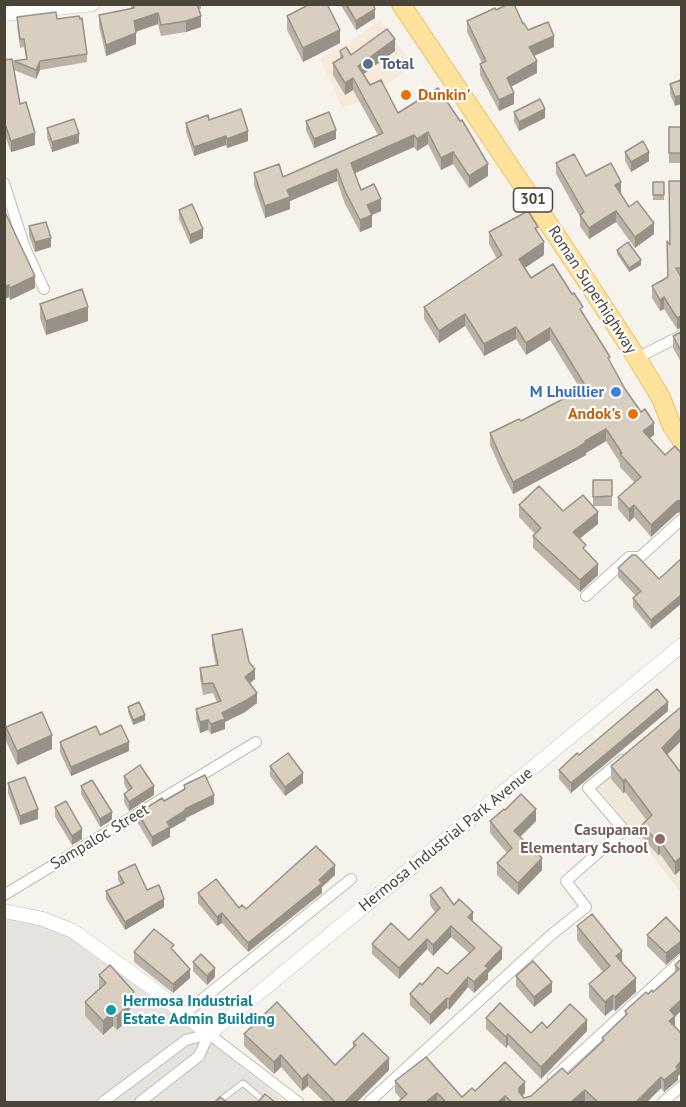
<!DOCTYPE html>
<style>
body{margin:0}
#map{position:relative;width:686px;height:1107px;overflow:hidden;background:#f6f3ec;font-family:"PT Sans",sans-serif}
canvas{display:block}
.frame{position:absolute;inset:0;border:6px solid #4b4439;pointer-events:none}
</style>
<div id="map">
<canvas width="686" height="1107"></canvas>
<div class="frame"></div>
</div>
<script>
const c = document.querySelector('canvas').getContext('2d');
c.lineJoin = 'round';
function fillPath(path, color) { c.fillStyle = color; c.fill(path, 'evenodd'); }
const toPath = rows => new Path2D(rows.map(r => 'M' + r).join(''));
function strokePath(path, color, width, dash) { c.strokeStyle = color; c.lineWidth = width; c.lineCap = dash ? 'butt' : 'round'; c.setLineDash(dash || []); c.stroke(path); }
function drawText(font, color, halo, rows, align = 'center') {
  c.font = font + ' "PT Sans",sans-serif'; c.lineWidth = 4.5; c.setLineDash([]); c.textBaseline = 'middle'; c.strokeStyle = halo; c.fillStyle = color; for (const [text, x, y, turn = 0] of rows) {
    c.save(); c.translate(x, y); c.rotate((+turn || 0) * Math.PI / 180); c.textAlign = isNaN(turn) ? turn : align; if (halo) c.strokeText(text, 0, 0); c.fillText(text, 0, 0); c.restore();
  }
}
fillPath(toPath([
 [380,20,417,70,405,71,371,96,342,108,320,58,343,47]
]), '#f7ead8');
fillPath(toPath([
 [4,919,43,923,76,936,286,1102,5,1102]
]), '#e6e2dd');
fillPath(toPath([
 [681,715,681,892,597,787]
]), '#efe8d6');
const service = toPath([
 [218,1102,243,1083,265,1102]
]);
const minor = toPath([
 [4,183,25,248,44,289],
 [637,358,682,335],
 [586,596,629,557,640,557,682,519],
 [4,895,256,742],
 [184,1014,351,879],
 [209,1034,298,1102],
 [553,1078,682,960],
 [103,1102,186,1040,209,1034],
 [140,1102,199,1056,209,1034],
 [369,1102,551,935,586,907,566,881,624,830,588,788,622,760],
 [663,1102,682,1086]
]);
const tertiary = toPath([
 [4,14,92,4],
 [4,911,43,919,73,931,148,985,209,1034,682,645]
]);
const primary = toPath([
 [401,4,574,262,637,358,661,398,672,426,682,441]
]);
strokePath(service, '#c2bbae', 7);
strokePath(minor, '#c2bbae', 12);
strokePath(tertiary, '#c2bbae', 15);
strokePath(primary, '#e6c16a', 20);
strokePath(service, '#fff', 5);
strokePath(minor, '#fff', 10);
strokePath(tertiary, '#fff', 14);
strokePath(primary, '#ffe39c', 18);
fillPath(toPath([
 [131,4,201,4,201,9,199,9,201,27,186,32,161,36,158,24,136,32,136,44,106,56,99,26,99,15,131,9],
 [304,4,327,4,340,43,303,62,287,30,287,16,305,7],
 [340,4,373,4,375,18,356,30],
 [496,10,523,24,528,30,554,47,534,56,537,73,511,86,514,104,499,111,480,75,480,64,482,63,467,32,467,21],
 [17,17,57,19,87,54,87,62,40,70,36,79,14,70,14,61,26,59,24,47,20,48,17,26],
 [340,51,351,55,395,51,363,74,370,85,398,113,438,88,488,176,469,188,453,164,441,170,428,144,417,151,414,147,354,173,361,190,381,211,372,215,372,227,360,232,345,204,337,181,290,201,290,209,265,218,254,185,254,173,283,177,378,135,353,90,345,95,333,75,333,63,340,59],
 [4,60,35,145,11,152,4,133],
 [681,80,675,106,670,94,670,84],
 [514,112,545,118,519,131,514,121],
 [306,121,336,139,314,148,306,130],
 [186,123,248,141,227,148,226,145,194,156,186,132],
 [669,127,681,127,681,163,669,163],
 [47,128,79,143,52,152,47,137],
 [625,152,649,161,631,172,625,161],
 [556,163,586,176,621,193,621,194,629,207,654,234,635,248,616,222,589,239,580,226,580,217,556,174],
 [681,181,681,328,677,329,664,309,660,311,652,298,652,286,668,277,669,244],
 [653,182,664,182,664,200,653,200],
 [4,210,35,288,10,300,9,297,4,299],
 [179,210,203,238,190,244,179,219],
 [29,226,51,247,35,252,29,236],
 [489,232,538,232,544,255,524,268,531,278,583,313,625,389,654,435,650,438,665,455,681,453,681,512,677,513,651,537,634,517,629,522,618,509,618,497,635,483,620,467,620,463,606,441,586,453,586,455,577,460,513,494,503,474,490,445,490,433,521,421,581,390,550,340,526,355,516,339,484,356,465,326,439,343,424,319,424,307,497,259,489,244],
 [617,250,641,265,629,272,617,254],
 [40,304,88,321,46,335,40,318],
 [681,332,681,362,673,348,673,336],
 [593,480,612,480,612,506,593,506],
 [519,505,563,511,598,524,579,539,598,575,580,592,533,548,533,536,535,534,519,517],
 [618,568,659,579,651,629,633,607,633,598,636,596,618,577],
 [212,635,249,662,255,679,250,683,257,703,245,712,225,722,225,729,211,734,208,730,200,733,196,719,196,709,217,702,213,693,203,695,200,678,200,668,216,666,212,645],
 [128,707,145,720,133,725,128,712],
 [668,711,571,793,559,779,559,770,579,755],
 [6,727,52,749,17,765,6,741],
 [100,735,129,751,71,776,60,752,60,742],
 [668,755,681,773,675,875,660,854,658,855,642,837,642,825,647,821,625,792,623,793,611,779,611,766],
 [270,766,303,783,285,796,270,776],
 [124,776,154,795,129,811,124,802,124,794,128,791,124,784],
 [8,783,38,819,20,825,8,793],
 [184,785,214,804,186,818,186,820,170,829,170,837,152,847,138,823,138,813,164,801,184,789],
 [81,786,112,820,100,827,81,794],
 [55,807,82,839,72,845,55,817],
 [490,821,536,821,520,837,542,870,518,895,497,875,497,863,507,853,490,833],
 [118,872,147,890,164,907,125,930,106,899,106,891,121,885,118,880],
 [335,875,322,887,322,893,248,952,222,923,217,926,198,903,198,893,239,908,246,909],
 [430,895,454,905,473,922,502,959,488,973,488,979,474,993,468,987,449,1010,447,1008,430,1025,410,1005,410,994,422,985,447,974,469,953,451,937,433,956,427,949,399,979,372,954,372,944,409,940,435,912,430,905],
 [577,926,622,962,636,992,615,1011,613,1009,605,1016,589,998,589,984,603,972,577,940],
 [681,933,681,953,680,953,666,965,647,946,647,935],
 [134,952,190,978,173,993,134,962],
 [681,959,675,1017,675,1026,681,1033,681,1073,678,1076,678,1080,664,1092,661,1088,647,1102,586,1102,585,1101,583,1102,398,1102,401,1099,395,1092,395,1081,462,1097,475,1091,525,1093,522,1096,524,1098,531,1096,568,1074,602,1042,602,1038,625,1016,625,1011,648,994,653,992,675,972,675,965],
 [193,962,215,977,207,985,193,971],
 [99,975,134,1006,129,1010,129,1019,117,1030,113,1026,103,1035,85,1016,85,1002,99,989],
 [516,976,552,992,534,1007,516,986],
 [486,1018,531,1033,547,1028,587,1031,541,1079,508,1045,506,1048,486,1029],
 [244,1034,335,1065,353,1047,353,1043,389,1070,357,1102,324,1102,308,1086,302,1091,281,1067,274,1074,244,1046]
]), '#bab2a6');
fillPath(toPath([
 [375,9,375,18,356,30,356,21],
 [158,13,158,24,134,32,134,21],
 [201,16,201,27,186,32,186,21],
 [340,30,340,43,303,62,303,48],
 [136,33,136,44,106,56,106,45],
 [554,36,554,47,529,58,529,47],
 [395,39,395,51,358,78,358,66],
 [40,61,40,70,36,79,36,70],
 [537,61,537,73,507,89,507,78],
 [353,78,353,90,345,95,345,83],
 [514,93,514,104,499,111,499,100],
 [681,95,681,104,675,106,675,97],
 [545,109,545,118,519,131,519,122],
 [336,130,336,139,314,148,314,139],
 [248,131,248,141,227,148,227,139],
 [428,132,428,144,417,151,417,139],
 [35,133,35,145,11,152,11,141],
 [79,134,79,143,52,152,52,142],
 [414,135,414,147,351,175,351,163],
 [226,136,226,145,194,156,194,147],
 [453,152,453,164,441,170,441,158],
 [649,152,649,161,631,172,631,162],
 [488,164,488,176,469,188,469,176],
 [337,169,337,181,290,201,290,209,265,218,265,206,287,190],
 [621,182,621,193,615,196,615,185],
 [381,199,381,211,367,217,367,205],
 [616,211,616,222,589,239,589,228],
 [372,215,372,227,360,232,360,220],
 [654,223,654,234,635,248,635,237],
 [203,229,203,238,190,244,190,235],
 [51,238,51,247,35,252,35,242],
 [544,242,544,255,519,272,519,259],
 [641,260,641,265,629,272,629,268],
 [35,276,35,288,10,300,10,288],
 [9,285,9,297,4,299,4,287],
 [664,297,664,309,660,311,660,300],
 [88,307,88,321,46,335,46,321],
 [465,314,465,326,439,343,439,331],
 [681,316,681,328,677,329,677,318],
 [516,327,516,339,484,356,484,344],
 [550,328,550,340,526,355,526,343],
 [654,423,654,435,643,443,643,431],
 [606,429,606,441,586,453,586,455,577,460,513,494,513,482],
 [681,500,681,512,677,513,651,537,651,525,677,501],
 [634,505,634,517,629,522,629,509],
 [598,512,598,524,573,544,573,532],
 [598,564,598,575,580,592,580,580],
 [681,595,681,604,651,629,651,620],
 [255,669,255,679,245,687,245,677],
 [257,693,257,703,245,712,225,722,225,729,211,734,211,724,222,713],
 [668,702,668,711,571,793,571,783],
 [145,715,145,720,133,725,133,720],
 [208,720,208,730,200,733,200,722],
 [681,728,681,741,662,760,662,748],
 [52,735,52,749,17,765,17,751],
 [129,742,129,751,71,776,71,767],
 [303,773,303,783,285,796,285,787],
 [625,779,625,792,623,793,623,781],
 [154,786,154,795,129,811,129,802],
 [214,795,214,804,186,818,186,820,170,829,170,837,152,847,152,837,167,822,185,809],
 [38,809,38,819,20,825,20,816],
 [536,809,536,821,514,843,514,831],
 [112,812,112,820,100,827,100,819],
 [82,829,82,839,72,845,72,836],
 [660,841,660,854,658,855,658,842],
 [681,857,681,870,675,875,675,862],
 [542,858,542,870,518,895,518,883],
 [335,865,335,875,322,887,322,893,248,952,248,943],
 [164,899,164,907,125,930,125,922],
 [473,912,473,923,468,917],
 [222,913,222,923,217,926,217,917],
 [451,926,451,937,433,956,433,945],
 [427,939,427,949,399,979,399,968],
 [680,942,680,953,666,965,666,953],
 [502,948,502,959,488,973,488,979,474,993,474,982,485,966],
 [622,951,622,965,616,956],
 [215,968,215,977,207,985,207,976],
 [190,969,190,978,173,993,173,984],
 [468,977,468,987,449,1010,449,999],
 [636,978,636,992,615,1011,615,997],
 [552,982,552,992,534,1007,534,997],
 [134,992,134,1006,129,1010,129,1019,117,1030,117,1016,125,1000],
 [613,995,613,1009,605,1016,605,1002],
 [447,998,447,1008,430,1025,430,1015],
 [681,1000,681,1011,675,1017,675,1027,669,1032,670,1010],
 [113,1012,113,1026,103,1035,103,1021],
 [587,1020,587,1031,541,1079,541,1067],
 [508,1034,508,1045,506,1048,506,1037],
 [281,1055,281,1067,274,1074,274,1062],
 [389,1058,389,1070,357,1102,345,1102],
 [681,1061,681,1073,678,1076,678,1080,664,1092,664,1080],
 [308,1074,308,1086,302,1091,302,1079],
 [661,1077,661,1088,647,1102,636,1102],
 [525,1082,525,1093,519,1099,519,1088],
 [585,1090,585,1101,583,1102,571,1102],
 [437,1093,437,1102,426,1102],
 [505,1096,505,1102,498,1102]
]), '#979187');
const building = toPath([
 [133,4,197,4,201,16,186,21,161,25,158,13,134,21,136,33,106,45,99,15,134,8,133,4],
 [327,4,340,30,303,48,287,16,310,4,327,4],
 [346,4,373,4,375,9,356,21,346,4],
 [508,4,514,4,523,24,524,23,528,30,548,22,554,36,529,47,537,61,507,78,514,93,499,100,480,64,486,61,467,21,495,8,496,10,508,4],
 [56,12,57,19,79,16,80,19,82,18,87,54,40,61,36,70,14,61,27,59,24,39,20,39,17,17,56,12],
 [387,29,395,39,358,66,370,85,381,80,398,113,438,88,460,121,462,120,488,164,469,176,453,152,441,158,428,132,417,139,414,135,351,163,361,190,374,184,381,199,367,205,372,215,360,220,345,191,337,169,287,190,290,197,265,206,254,173,279,164,283,177,383,133,353,78,345,83,333,63,343,57,340,51,346,47,351,55,387,29],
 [12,59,20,104,26,102,35,133,11,141,4,121,4,60,12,59],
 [681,80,681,95,675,97,670,84,681,80],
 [540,99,545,109,519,122,514,112,540,99],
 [241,109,248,131,227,139,226,136,194,147,186,123,208,115,209,120,241,109],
 [329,112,336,130,314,139,306,121,329,112],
 [74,119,79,134,52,142,47,128,74,119],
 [669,127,681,127,681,153,669,153,669,127],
 [643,141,649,152,631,162,625,152,643,141],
 [574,154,586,176,611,163,621,182,615,185,629,207,637,201,654,223,635,237,616,211,589,228,580,215,584,212,556,163,574,154],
 [669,181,681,181,681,268,676,268,681,277,681,316,677,318,664,297,660,300,652,286,668,277,667,241,670,245,669,181],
 [653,182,664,182,664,195,653,195,653,182],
 [192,204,203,229,190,235,179,210,192,204],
 [4,210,35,276,10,288,9,285,4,287,4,210],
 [528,211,538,227,535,228,544,242,519,259,531,278,553,264,572,294,574,293,583,307,580,309,610,357,608,358,625,389,641,412,645,409,654,423,643,431,665,455,675,446,681,453,681,500,677,501,651,525,634,505,629,509,618,497,641,477,620,454,622,453,606,429,585,441,586,442,577,448,513,482,503,462,490,433,519,419,521,421,586,387,550,328,526,343,516,327,484,344,465,314,439,331,424,307,502,255,489,232,528,211],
 [46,222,51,238,35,242,29,226,46,222],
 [628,242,641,260,629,268,617,250,628,242],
 [82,289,88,307,46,321,40,304,82,289],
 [681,332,681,351,673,336,681,332],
 [593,480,612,480,612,496,593,497,593,480],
 [539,486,563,511,583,495,598,512,573,532,586,545,583,548,598,564,580,580,533,536,541,528,519,505,539,486],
 [632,555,636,555,659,579,681,559,681,595,651,620,633,598,641,591,618,568,632,555],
 [242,629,249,662,255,669,245,677,257,693,245,701,222,713,225,719,211,724,208,720,200,722,196,709,221,701,213,683,203,684,200,668,218,665,212,635,242,629],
 [657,689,668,702,571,783,559,770,577,753,579,755,657,689],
 [139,702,145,715,133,720,128,707,139,702],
 [681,707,681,728,662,748,681,773,681,857,675,862,660,841,658,842,642,825,652,815,625,779,623,781,611,766,681,707],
 [42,712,52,735,17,751,6,727,42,712],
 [121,725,129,742,71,767,60,742,96,726,100,735,121,725],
 [288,753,303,773,285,787,270,766,288,753],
 [140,765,154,786,129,802,124,794,132,788,124,776,140,765],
 [205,775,214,795,185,809,186,810,167,822,170,827,152,837,138,813,162,798,164,801,185,789,184,785,205,775],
 [25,777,38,809,20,816,8,783,25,777],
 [92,780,112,812,100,819,81,786,92,780],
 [521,794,536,809,514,831,542,858,518,883,497,863,512,848,490,821,504,809,505,810,521,794],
 [66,801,82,829,72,836,55,807,66,801],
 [316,846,335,865,319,880,322,883,248,943,222,913,217,917,198,893,216,879,239,908,242,905,246,909,316,846],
 [135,864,147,890,159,885,164,899,125,922,106,891,124,883,118,872,135,864],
 [441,887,454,905,459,899,473,912,468,917,502,948,485,966,488,968,474,982,468,977,449,999,447,998,430,1015,410,994,420,983,422,985,438,967,447,974,475,948,451,926,433,945,427,939,399,968,372,944,391,923,409,940,440,908,430,895,441,887],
 [592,914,622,951,616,956,636,978,615,997,613,995,605,1002,589,984,610,966,577,926,592,914],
 [666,917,681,933,681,942,680,942,666,953,647,935,666,917],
 [154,929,174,945,171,948,190,969,173,984,134,952,154,929],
 [201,954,215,968,207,976,193,962,201,954],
 [681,959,681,1000,670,1010,675,1016,669,1021,681,1033,681,1061,676,1067,678,1069,664,1080,661,1077,636,1102,598,1102,585,1090,571,1102,512,1102,505,1096,498,1102,446,1102,437,1093,426,1102,398,1102,407,1094,395,1081,426,1057,462,1097,472,1088,475,1091,505,1062,525,1082,519,1088,519,1092,524,1098,531,1096,562,1068,568,1074,604,1040,602,1038,627,1014,625,1011,646,992,648,994,652,990,653,992,679,969,675,965,681,959],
 [533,961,552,982,534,997,516,976,533,961],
 [110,965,134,992,125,1000,129,1005,117,1016,113,1012,103,1021,85,1002,106,983,99,975,110,965],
 [277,1002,335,1065,356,1045,353,1043,363,1033,389,1058,345,1102,335,1102,308,1074,302,1079,281,1055,274,1062,244,1034,277,1002],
 [500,1003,531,1033,542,1022,547,1028,570,1004,587,1020,541,1067,508,1034,506,1037,486,1018,500,1003],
 [265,1094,275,1102,258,1102,265,1094],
 [220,1097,227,1102,216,1102,220,1097]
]);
fillPath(building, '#d8cfc1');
strokePath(building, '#979187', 1.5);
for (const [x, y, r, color] of [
 [368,64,6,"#5c6f8a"],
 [406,95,6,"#e8710a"],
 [616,392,6,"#3f7fe0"],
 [633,414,6,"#e8710a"],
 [660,839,6,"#8d6e63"],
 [111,1010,6,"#0f9aa8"]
]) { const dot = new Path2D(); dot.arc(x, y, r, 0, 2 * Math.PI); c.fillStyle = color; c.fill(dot); strokePath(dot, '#fff', 2); }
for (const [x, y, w] of [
 [533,200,39]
]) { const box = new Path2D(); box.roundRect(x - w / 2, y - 12, w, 24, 4.5); c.fillStyle = '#fff'; c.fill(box); strokePath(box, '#4b4439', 1.5); }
drawText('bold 15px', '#4b4439', null, [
 ["301",533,200]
]);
drawText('bold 16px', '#4e5e75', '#fff', [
 ["Total",380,64]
], 'left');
drawText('bold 16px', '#c56008', '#fff', [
 ["Dunkin'",418,95],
 ["Andok's",621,414,"right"]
], 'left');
drawText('16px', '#4b4439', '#fff', [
 ["Roman Superhighway",592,290,57],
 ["Sampaloc Street",100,837,-31],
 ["Hermosa Industrial Park Avenue",446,840,-39]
]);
drawText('bold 16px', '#366cbe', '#fff', [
 ["M Lhuillier",604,392]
], 'right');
drawText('bold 16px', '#785e54', '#fff', [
 ["Casupanan",648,830],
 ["Elementary School",648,848]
], 'right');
drawText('bold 16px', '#0d838f', '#fff', [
 ["Hermosa Industrial",123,1001],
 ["Estate Admin Building",123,1019]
], 'left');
</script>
